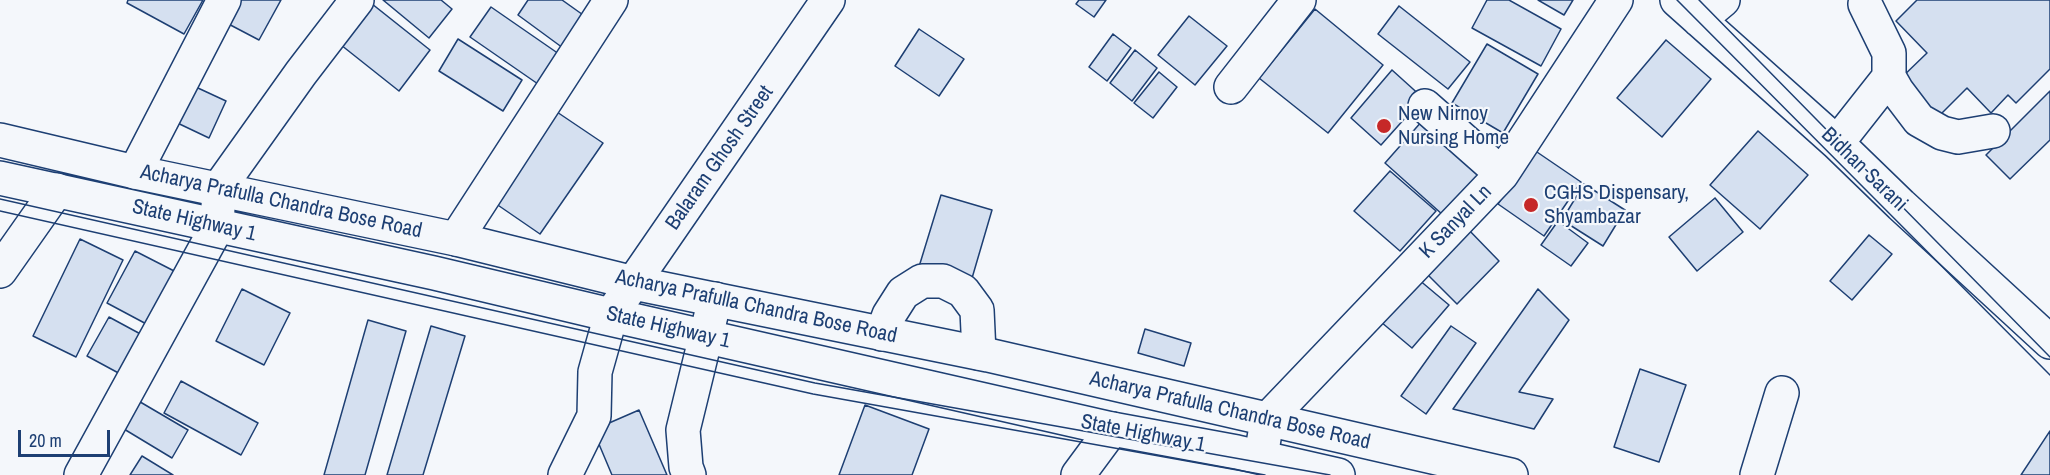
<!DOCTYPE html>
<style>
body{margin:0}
#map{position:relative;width:2050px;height:475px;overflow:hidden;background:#f4f7fb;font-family:"Archivo Narrow",sans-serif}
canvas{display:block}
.scale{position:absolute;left:18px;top:430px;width:92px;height:27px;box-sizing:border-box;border:3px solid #1d3f73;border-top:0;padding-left:8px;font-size:18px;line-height:21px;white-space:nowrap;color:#1d3f73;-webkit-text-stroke:4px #f4f7fb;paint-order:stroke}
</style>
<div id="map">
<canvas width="2050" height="475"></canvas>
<div class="scale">20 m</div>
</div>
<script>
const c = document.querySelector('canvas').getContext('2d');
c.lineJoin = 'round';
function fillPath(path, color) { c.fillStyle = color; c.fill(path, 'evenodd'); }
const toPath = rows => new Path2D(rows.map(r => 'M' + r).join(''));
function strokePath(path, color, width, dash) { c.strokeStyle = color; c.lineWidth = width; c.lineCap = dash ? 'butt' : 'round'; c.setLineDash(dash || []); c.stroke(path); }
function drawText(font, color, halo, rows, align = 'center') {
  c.font = font + ' "Archivo Narrow",sans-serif'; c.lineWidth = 4.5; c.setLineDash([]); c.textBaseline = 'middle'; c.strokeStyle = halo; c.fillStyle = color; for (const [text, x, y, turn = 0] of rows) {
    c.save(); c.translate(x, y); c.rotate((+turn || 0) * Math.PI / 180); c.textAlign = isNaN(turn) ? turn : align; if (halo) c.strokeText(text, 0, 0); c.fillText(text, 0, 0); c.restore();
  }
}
const building = toPath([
 [128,0,203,0,184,34,127,3,128,0],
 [229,0,281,0,259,40,219,19,229,0],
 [367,0,430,50,399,91,336,41,367,0],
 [383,0,441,0,452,9,429,38,383,0],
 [528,0,562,0,586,17,563,48,518,15,528,0],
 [1079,0,1106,0,1094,17,1076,4,1079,0],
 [1487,0,1509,0,1561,29,1541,66,1472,28,1487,0],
 [1538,0,1573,0,1564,15,1538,0],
 [1917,0,2050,0,2050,69,2016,103,2008,95,1991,113,1967,88,1936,119,1898,81,1927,53,1896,21,1917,0],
 [1399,6,1470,62,1448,89,1378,34,1399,6],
 [491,7,559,54,538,84,470,37,491,7],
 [1315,9,1383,65,1328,133,1259,78,1315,9],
 [1189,16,1227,46,1195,85,1158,55,1189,16],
 [919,29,964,59,939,96,895,66,919,29],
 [1113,34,1131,48,1107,81,1089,67,1113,34],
 [458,39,522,80,503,111,439,71,458,39],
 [1666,40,1711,79,1662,137,1617,98,1666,40],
 [1487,44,1538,74,1503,133,1452,103,1487,44],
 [1135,50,1157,68,1132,101,1110,83,1135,50],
 [1392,70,1423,98,1381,145,1351,118,1392,70],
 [1159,72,1177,87,1153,118,1134,103,1159,72],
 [185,82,226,101,209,138,169,119,185,82],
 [2050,91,2050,140,2010,179,1986,155,2050,91],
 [551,108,603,143,540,234,489,199,551,108],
 [1423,120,1482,173,1443,215,1385,163,1423,120],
 [1758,131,1808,175,1760,229,1710,185,1758,131],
 [1534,150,1581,182,1544,236,1498,204,1534,150],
 [1390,171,1436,211,1400,251,1354,211,1390,171],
 [1584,184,1625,210,1603,246,1562,220,1584,184],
 [941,195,992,210,970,285,918,270,941,195],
 [1715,198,1743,232,1697,271,1669,237,1715,198],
 [1558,221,1588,243,1571,266,1541,245,1558,221],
 [1465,226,1499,261,1457,304,1422,269,1465,226],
 [1869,235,1892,254,1852,300,1830,281,1869,235],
 [80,239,123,260,76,357,33,336,80,239],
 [135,251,180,274,152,327,107,303,135,251],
 [1418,279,1449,305,1412,348,1381,322,1418,279],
 [242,289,290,313,264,365,216,341,242,289],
 [1538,289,1569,320,1519,392,1553,399,1534,429,1453,409,1538,289],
 [109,317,146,337,124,376,87,356,109,317],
 [368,320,406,331,365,475,324,475,368,320],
 [431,326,465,336,423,475,387,475,431,326],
 [1451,326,1476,343,1426,414,1401,396,1451,326],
 [1145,329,1191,343,1184,366,1138,353,1145,329],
 [1640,369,1686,385,1659,462,1614,447,1640,369],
 [181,381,258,423,241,455,164,413,181,381],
 [130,396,188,430,172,458,114,423,130,396],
 [865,405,929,429,912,475,839,475,865,405],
 [639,410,667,475,612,475,593,430,639,410],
 [2050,431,2050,475,2021,475,2050,431],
 [142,456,173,475,130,475,142,456]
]);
fillPath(building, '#d5e0f0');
strokePath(building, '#1d3f73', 1.5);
const minor = toPath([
 [1677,0,1837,143,1901,205,2050,342],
 [1699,20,1723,0],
 [1889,77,1897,91,1919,120,1942,133,1958,137,1993,131],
 [1231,87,1299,0],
 [1425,106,1502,174],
 [1837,143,1889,77,1889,53,1865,4],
 [135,172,224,0],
 [456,239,611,0],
 [0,271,57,190],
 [882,334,889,315,903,293,922,281,943,281,963,291,977,310,979,353],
 [1261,457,1267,420,1502,174,1616,0],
 [81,475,217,227,219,188,301,73,357,0],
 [565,475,594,416,595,372,611,315,828,0],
 [689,475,686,467,683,430,715,299],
 [1078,475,1112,429],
 [1757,475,1782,393]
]);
const major = toPath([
 [0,140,135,172,456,239,634,283,988,355,1511,475],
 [0,178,434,273,611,315,1112,429,1237,452,1338,475]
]);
strokePath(minor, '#1d3f73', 36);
strokePath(major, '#1d3f73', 36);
strokePath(minor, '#f4f7fb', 33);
strokePath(major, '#f4f7fb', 33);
strokePath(toPath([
 [1677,0,2050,375],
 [1699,0,2050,357],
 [0,199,815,383,1330,475],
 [0,211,813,394,1265,475]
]), '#1d3f73', 1.5);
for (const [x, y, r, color] of [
 [1384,126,8,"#c62828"],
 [1531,205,8,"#c62828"]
]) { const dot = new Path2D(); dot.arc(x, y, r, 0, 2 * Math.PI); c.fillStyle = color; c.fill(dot); strokePath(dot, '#f4f7fb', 2); }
drawText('21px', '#1d3f73', '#f4f7fb', [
 ["New Nirnoy",1398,114],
 ["Nursing Home",1398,138],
 ["CGHS Dispensary,",1544,193],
 ["Shyambazar",1544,217]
], 'left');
drawText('21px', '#1d3f73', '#f4f7fb', [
 ["Balaram Ghosh Street",720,158,-55],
 ["Bidhan Sarani",1864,170,44],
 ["Acharya Prafulla Chandra Bose Road",281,202,12],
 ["State Highway 1",194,221,13],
 ["K Sanyal Ln",1456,222,-46],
 ["Acharya Prafulla Chandra Bose Road",756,307,12],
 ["State Highway 1",668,328,13],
 ["Acharya Prafulla Chandra Bose Road",1230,411,13],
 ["State Highway 1",1143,434,11]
]);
</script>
